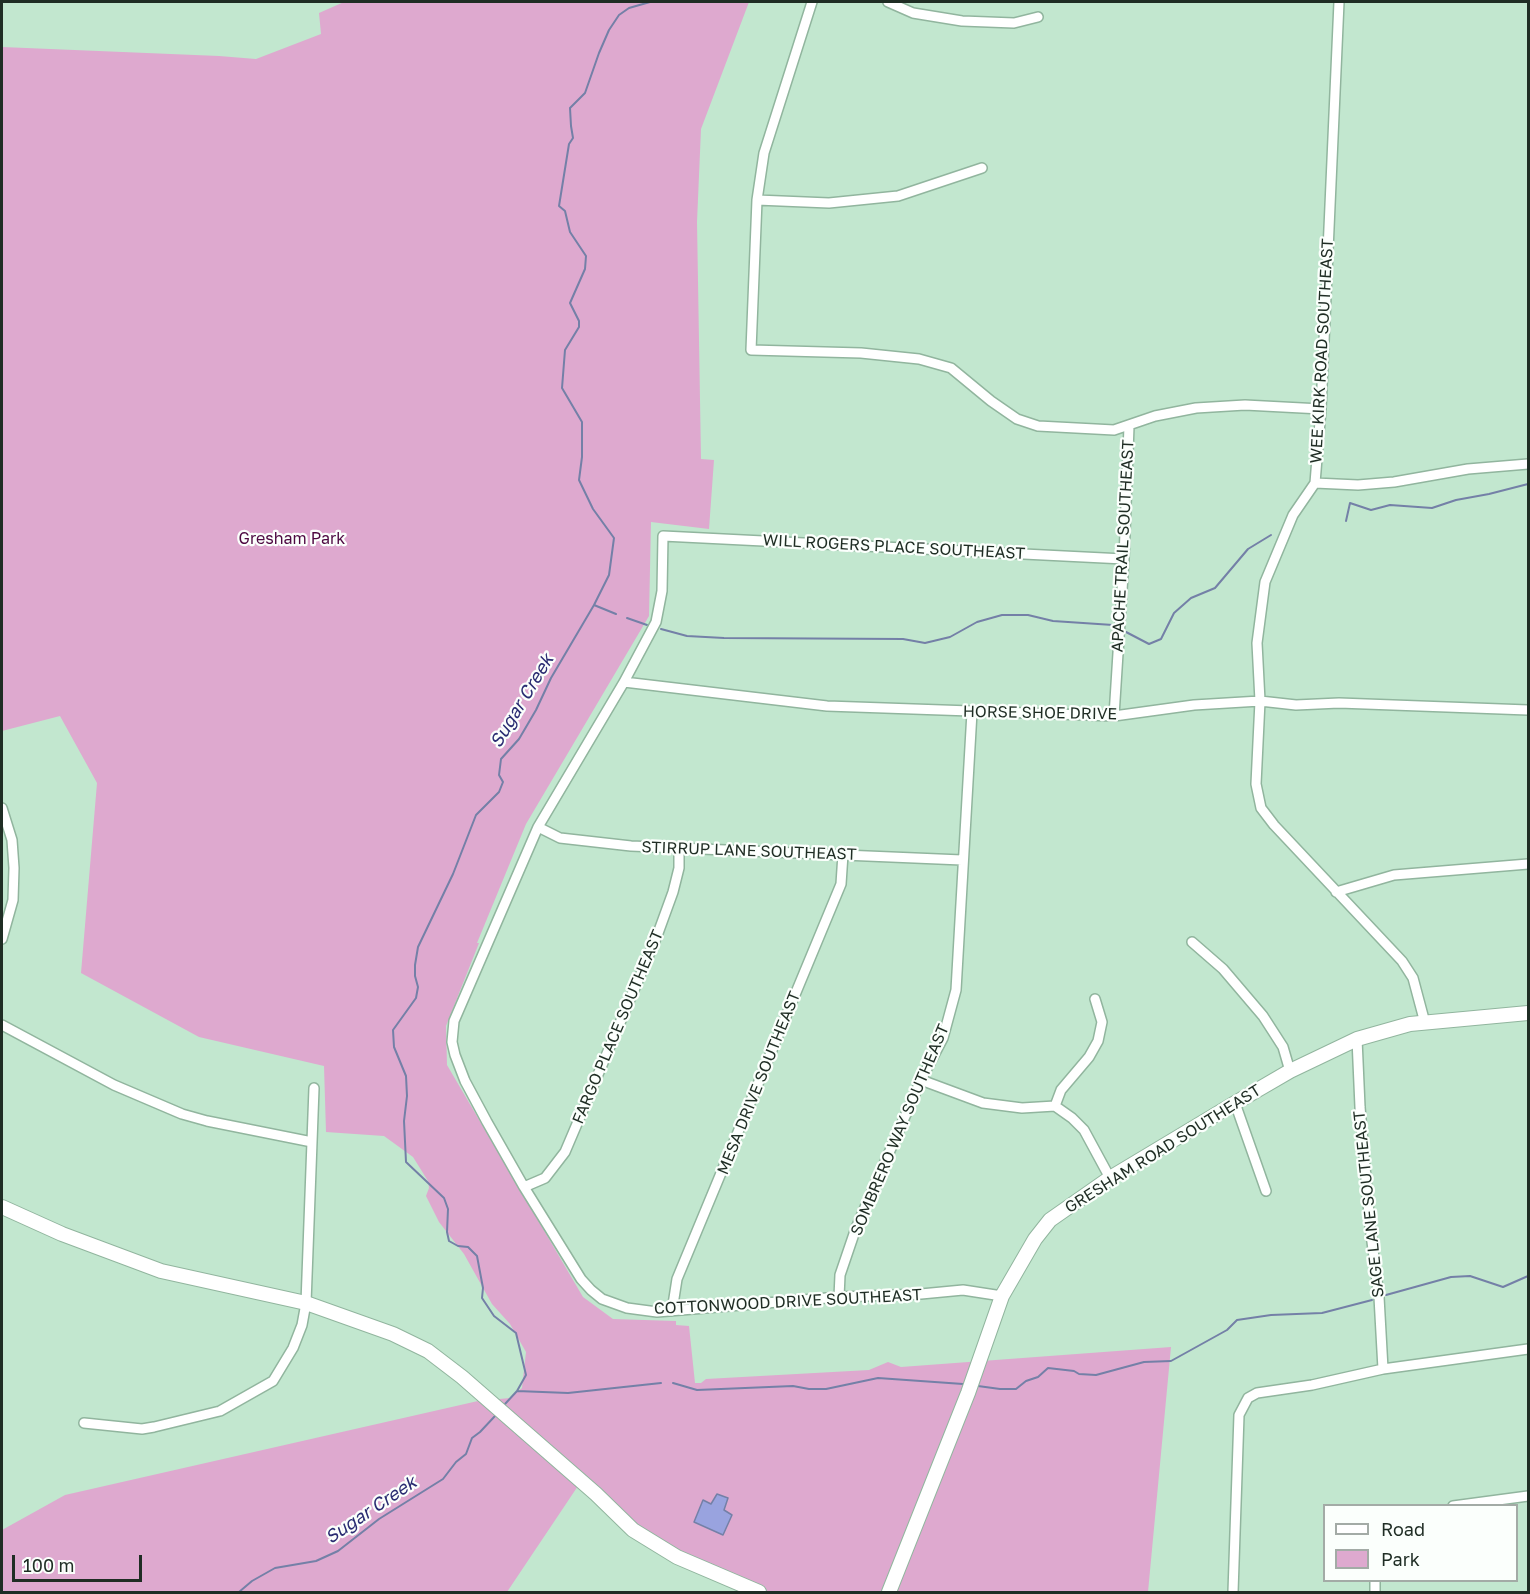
<!DOCTYPE html>
<style>
body{margin:0}
#map{position:relative;width:1530px;height:1594px;overflow:hidden;background:#c2e7cf;font-family:"Golos Text",sans-serif}
canvas{display:block}
.frame{position:absolute;inset:0;border:3px solid #1f2d24;pointer-events:none}
.legend{position:absolute;left:1323px;top:1504px;width:195px;height:78px;box-sizing:border-box;background:#fbfffc;border:2px solid #a3aba6;margin:0;padding:8px 10px;list-style:none;font-size:18px;color:#1f2d24}
.legend li{display:flex;align-items:center;gap:12px;height:30px}
.legend b{width:30px;border:2px solid #a3aba6}
.scale{position:absolute;left:12px;top:1555px;width:130px;height:27px;box-sizing:border-box;border:3px solid #1f2d24;border-top:0;padding-left:8px;font-size:18px;line-height:21px;white-space:nowrap;color:#1f2d24;-webkit-text-stroke:4px #fbfffc;paint-order:stroke}
</style>
<div id="map">
<canvas width="1530" height="1594"></canvas>
<div class="frame"></div>
<ul class="legend">
<li><b style="height:8px;background:#fff"></b>Road</li>
<li><b style="height:16px;background:#dea9cf"></b>Park</li>
</ul>
<div class="scale">100 m</div>
</div>
<script>
const c = document.querySelector('canvas').getContext('2d');
c.lineJoin = 'round';
function fillPath(path, color) { c.fillStyle = color; c.fill(path, 'evenodd'); }
const toPath = rows => new Path2D(rows.map(r => 'M' + r).join(''));
function strokePath(path, color, width, dash) { c.strokeStyle = color; c.lineWidth = width; c.lineCap = dash ? 'butt' : 'round'; c.setLineDash(dash || []); c.stroke(path); }
function drawText(font, color, halo, rows, align = 'center') {
  c.font = font + ' "Golos Text",sans-serif'; c.lineWidth = 4.5; c.setLineDash([]); c.textBaseline = 'middle'; c.strokeStyle = halo; c.fillStyle = color; for (const [text, x, y, turn = 0] of rows) {
    c.save(); c.translate(x, y); c.rotate((+turn || 0) * Math.PI / 180); c.textAlign = isNaN(turn) ? turn : align; if (halo) c.strokeText(text, 0, 0); c.fillText(text, 0, 0); c.restore();
  }
}
fillPath(toPath([
 [344,2,749,2,701,129,697,222,701,459,714,460,709,529,651,522,649,616,526,824,477,943,479,943,446,1026,447,1065,583,1297,613,1319,676,1321,676,1325,689,1326,695,1383,701,1383,706,1379,869,1370,888,1362,901,1367,1171,1347,1148,1592,758,1592,651,1544,580,1483,507,1592,2,1592,2,1530,65,1495,478,1401,510,1398,522,1388,526,1352,510,1324,492,1304,464,1254,439,1222,426,1196,429,1188,428,1181,413,1157,384,1136,326,1132,324,1066,199,1037,81,973,97,783,60,716,2,731,2,47,219,56,256,59,321,34,319,13]
]), '#dea9cf');
const water = toPath([
 [717,1494,728,1498,724,1510,732,1515,723,1535,694,1522,703,1500,711,1504,717,1494]
]);
fillPath(water, '#99a3df');
strokePath(water, '#7480a7', 1.5);
strokePath(toPath([
 [1346,521,1350,503,1371,510,1390,505,1432,508,1456,500,1489,494,1528,484],
 [594,605,616,614],
 [627,618,647,625],
 [661,629,687,636,724,638,903,639,925,643,950,637,977,622,1002,615,1028,615,1053,621,1113,625],
 [1126,632,1149,644,1161,639,1174,613,1191,598,1215,588,1248,549,1271,535],
 [1386,1295,1451,1277,1470,1276,1503,1287,1528,1276,1528,1273],
 [673,1383,697,1390,793,1386,809,1389,826,1389,878,1378,963,1384],
 [978,1386,1000,1389,1016,1389,1026,1381,1038,1377,1048,1368,1074,1371,1079,1374,1096,1375,1144,1362,1171,1361,1227,1330,1237,1320,1271,1315,1322,1313,1372,1300],
 [517,1391,568,1393,661,1383],
 [505,1404,517,1391,526,1375,516,1333,494,1316,482,1298,483,1288,477,1256,468,1247,458,1246,449,1241,447,1232,448,1209,444,1198,406,1162,404,1121,407,1096,406,1076,394,1047,393,1030,416,998,418,987,415,976,415,965,418,947,453,874,476,815,499,792,503,782,499,775,501,759,519,739,536,710,551,678,594,605,609,575,614,538,593,509,579,480,582,457,582,422,562,388,565,350,579,327,579,321,570,303,585,269,586,256,570,232,565,211,559,206,569,144,573,138,571,126,570,108,585,93,599,53,609,30,619,15,629,8,650,2],
 [239,1592,252,1581,275,1568,316,1561,338,1551,379,1519,443,1479,456,1462,466,1454,472,1438,480,1432,495,1416]
]), '#7480a7', 2);
const street = toPath([
 [812,2,764,153,757,200,751,350,861,353,919,359,951,368,991,401,1017,419,1038,426,1114,430,1155,416,1196,408,1245,405,1321,409],
 [888,2,913,13,962,21,1014,23,1038,17],
 [1339,2,1321,409,1315,483,1293,515,1265,582,1257,643,1260,701,1256,784,1261,808,1274,825,1402,961,1413,978,1425,1023],
 [757,200,829,203,898,196,982,168],
 [1315,483,1358,485,1394,482,1468,469,1528,464],
 [624,682,827,706,1114,716,1194,705,1260,701,1296,705,1339,703,1528,710],
 [1114,716,1124,559,1129,426],
 [2,808,12,840,14,868,13,900,2,939],
 [538,827,560,838,631,846,962,860],
 [1336,892,1394,875,1528,864],
 [1192,942,1223,969,1263,1016,1283,1047,1290,1071],
 [2,1025,114,1085,182,1114,207,1121,312,1142],
 [1357,1039,1360,1107,1370,1226,1379,1297,1383,1369],
 [921,1080,983,1103,1022,1108,1055,1106,1072,1118,1084,1130,1110,1178],
 [1235,1103,1266,1191],
 [1055,1106,1061,1090,1089,1057,1098,1041,1102,1022,1095,999],
 [524,1187,545,1178,565,1152,657,936,673,892,679,868,679,848],
 [1002,1296,963,1290,921,1294,839,1297,657,1312,627,1308,602,1299,591,1290,581,1279,524,1187,487,1122,465,1081,455,1055,452,1042,454,1021,538,827,624,682,656,622,662,591,663,536,1124,559],
 [839,1297,840,1275,856,1228,921,1080,943,1038,956,990,972,712],
 [672,1311,677,1279,841,884,843,854],
 [84,1423,142,1429,154,1427,220,1411,273,1381,293,1348,302,1325,306,1303,314,1088],
 [1453,1506,1528,1496],
 [1233,1592,1239,1415,1248,1398,1257,1393,1312,1385,1383,1369,1528,1349],
 [1375,1592,1375,1580]
]);
const secondary = toPath([
 [2,1207,62,1234,161,1271,306,1303,393,1334,428,1351,462,1377,596,1494,633,1530,677,1557,759,1592],
 [889,1592,968,1393,1002,1296,1035,1239,1050,1220,1110,1178,1235,1103,1290,1071,1357,1039,1410,1024,1528,1013]
]);
strokePath(street, '#91b59e', 12);
strokePath(secondary, '#91b59e', 16);
strokePath(street, '#fff', 9);
strokePath(secondary, '#fff', 14);
drawText('16px', '#1f2d24', '#fbfffc', [
 ["WEE KIRK ROAD SOUTHEAST",1322,351,-87],
 ["APACHE TRAIL SOUTHEAST",1123,546,-87],
 ["WILL ROGERS PLACE SOUTHEAST",894,547,3],
 ["HORSE SHOE DRIVE",1040,713,1],
 ["STIRRUP LANE SOUTHEAST",749,851,2],
 ["FARGO PLACE SOUTHEAST",618,1027,-67],
 ["MESA DRIVE SOUTHEAST",759,1083,-68],
 ["SOMBRERO WAY SOUTHEAST",900,1130,-67],
 ["GRESHAM ROAD SOUTHEAST",1163,1149,-32],
 ["SAGE LANE SOUTHEAST",1369,1204,-96],
 ["COTTONWOOD DRIVE SOUTHEAST",788,1302,-3]
]);
drawText('16px', '#4d0841', '#fbfffc', [
 ["Gresham Park",292,539]
]);
drawText('italic 18px', '#2a2c72', '#fbfffc', [
 ["Sugar Creek",522,701,-59],
 ["Sugar Creek",371,1510,-34]
]);
</script>
